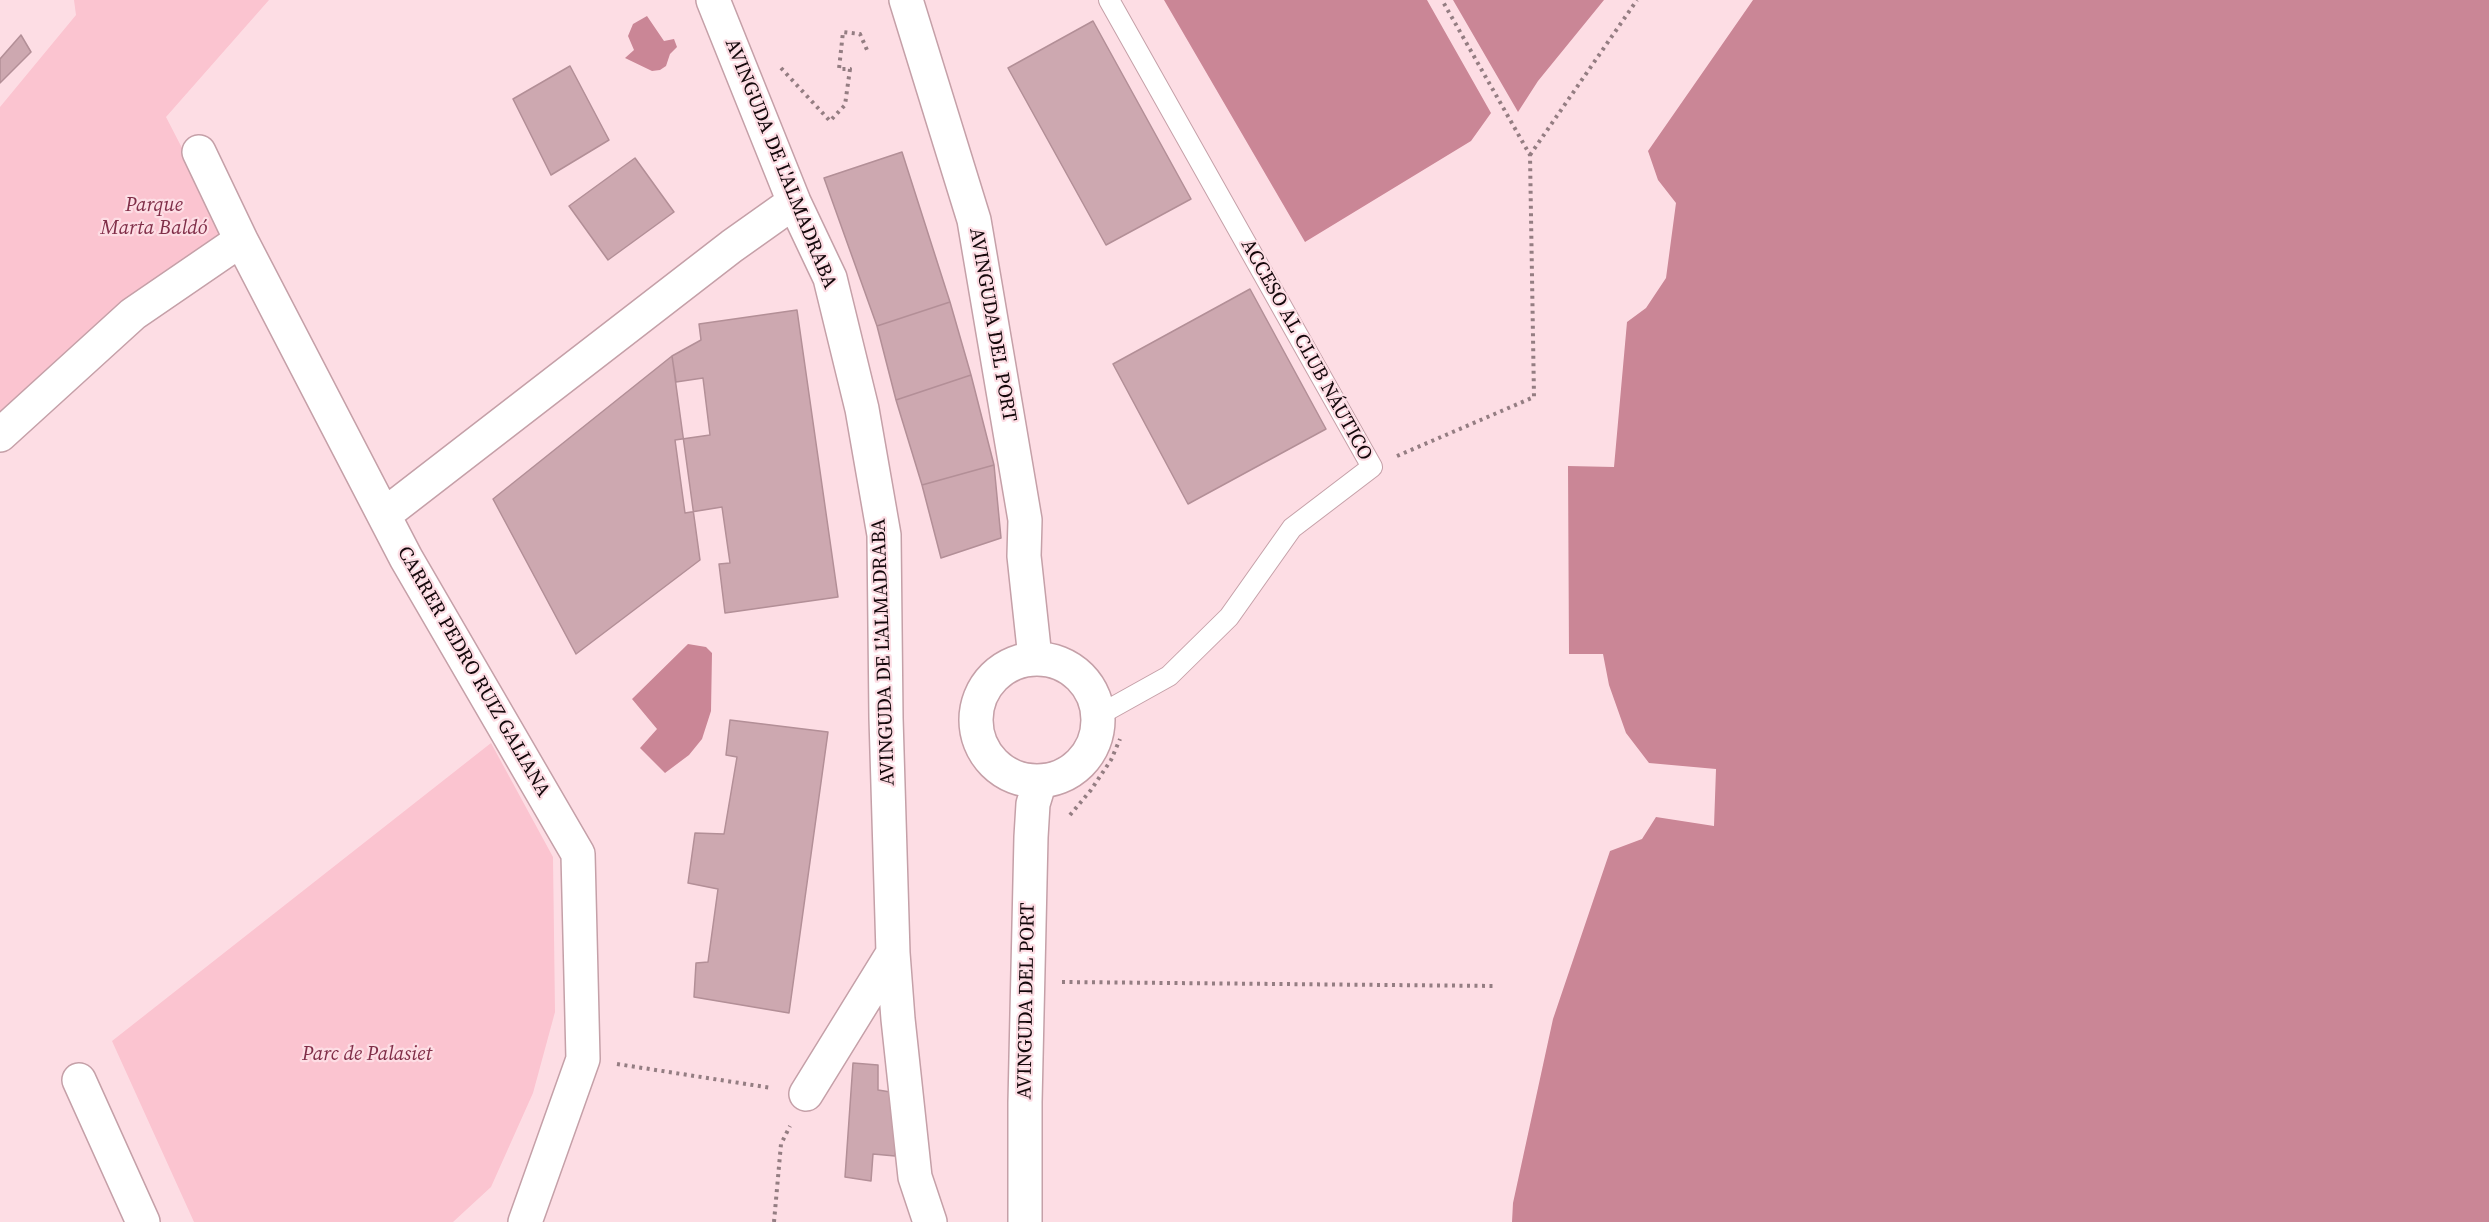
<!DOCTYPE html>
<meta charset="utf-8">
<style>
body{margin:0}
canvas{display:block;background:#fddde4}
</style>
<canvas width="2489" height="1222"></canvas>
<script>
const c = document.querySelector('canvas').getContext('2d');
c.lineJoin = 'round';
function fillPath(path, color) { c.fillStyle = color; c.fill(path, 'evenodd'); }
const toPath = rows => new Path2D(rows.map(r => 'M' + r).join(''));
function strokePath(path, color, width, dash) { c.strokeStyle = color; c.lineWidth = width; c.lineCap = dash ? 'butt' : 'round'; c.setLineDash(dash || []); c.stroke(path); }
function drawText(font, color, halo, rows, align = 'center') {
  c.font = font + ' "Source Serif 4",serif'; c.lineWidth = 4.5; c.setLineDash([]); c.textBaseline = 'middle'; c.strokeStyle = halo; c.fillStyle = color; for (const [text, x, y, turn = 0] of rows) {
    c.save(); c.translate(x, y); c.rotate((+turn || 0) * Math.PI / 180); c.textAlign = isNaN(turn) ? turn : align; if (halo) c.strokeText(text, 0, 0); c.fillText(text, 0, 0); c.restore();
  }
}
fillPath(toPath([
 [74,0,269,0,166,117,229,239,119,304,0,416,0,107,76,15],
 [491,743,553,857,555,1012,533,1093,491,1187,453,1222,194,1222,112,1041]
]), '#fbc4d0');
fillPath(toPath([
 [1164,0,1427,0,1491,113,1471,141,1305,242],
 [1453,0,1604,0,1538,81,1518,112],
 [1753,0,2489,0,2489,1222,1512,1222,1513,1203,1553,1019,1610,851,1642,839,1656,817,1714,826,1716,769,1649,763,1626,733,1609,685,1603,654,1569,654,1568,466,1614,467,1627,322,1646,308,1666,278,1676,203,1658,180,1648,151],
 [647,16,664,41,674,39,677,47,670,54,666,66,660,70,652,71,625,58,634,50,628,36,633,24],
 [688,644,706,647,712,653,711,711,702,739,689,755,665,773,640,748,657,729,632,699]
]), '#ca8696');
const building = toPath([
 [1093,21,1191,199,1106,245,1008,68,1093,21],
 [21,35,31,52,0,83,0,59,21,35],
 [570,66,609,140,551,175,513,99,570,66],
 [902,152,950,302,877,326,824,178,902,152],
 [635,158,674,212,608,260,569,206,635,158],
 [1250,289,1326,429,1188,504,1113,364,1250,289],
 [950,302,971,375,896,400,877,326,950,302],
 [797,310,838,597,725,613,719,564,730,563,722,507,685,513,675,440,710,435,703,378,676,382,672,356,701,340,699,324,797,310],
 [672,356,700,560,576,654,493,499,672,356],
 [971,375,994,465,922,485,896,400,971,375],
 [994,465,1001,538,941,558,922,485,994,465],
 [730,720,828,732,789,1013,694,997,696,963,708,962,718,889,688,883,695,833,724,834,737,757,726,755,730,720],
 [853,1063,878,1065,878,1090,897,1093,895,1156,873,1154,871,1181,845,1177,853,1063]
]);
fillPath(building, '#cda8b0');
strokePath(building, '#b38f97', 1.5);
const service = toPath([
 [1099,715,1169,676,1229,617,1292,528,1372,467,1109,0]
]);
const minor = toPath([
 [713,0,794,202,830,278,862,409,884,535,886,718,893,953,898,1019,915,1177,930,1222],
 [199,152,241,240,406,558,578,854,583,1059,525,1222],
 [0,435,133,314,241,240],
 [384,515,732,246,794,202],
 '976 720a61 61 0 1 1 122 0a61 61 0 1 1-122 0Z',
 [79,1080,143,1222],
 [806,1094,893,953],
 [1025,1222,1025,1102,1031,837,1033,804,1040,781]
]);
const tertiary = toPath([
 [906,0,974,220,1025,520,1024,556,1035,658]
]);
strokePath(service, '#c5a0a8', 22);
strokePath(minor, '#c5a0a8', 36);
strokePath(tertiary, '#c5a0a8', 36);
strokePath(toPath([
 [781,68,830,121,845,105,850,69,839,69,843,32,860,34,867,50],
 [1530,155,1637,0],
 [1397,456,1534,397,1530,155,1442,0],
 [1070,815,1091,790,1111,760,1120,739],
 [1062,982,1496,986],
 [617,1064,772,1088],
 [774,1222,781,1144,790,1126]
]), '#947d82', 4, [3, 4.5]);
strokePath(service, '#fff', 20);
strokePath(minor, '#fff', 33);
strokePath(tertiary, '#fff', 33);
drawText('20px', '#14080b', '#fddde4', [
 ["AVINGUDA DE L'ALMADRABA",780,164,68],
 ["AVINGUDA DEL PORT",992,325,80],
 ["ACCESO AL CLUB NÁUTICO",1306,350,61],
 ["AVINGUDA DE L'ALMADRABA",884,652,-92],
 ["CARRER PEDRO RUIZ GALIANA",473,672,60],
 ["AVINGUDA DEL PORT",1027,1001,-89]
]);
drawText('italic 20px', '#802e48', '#fddde4', [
 ["Parque",154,206],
 ["Marta Baldó",154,229],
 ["Parc de Palasiet",367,1055]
]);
</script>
